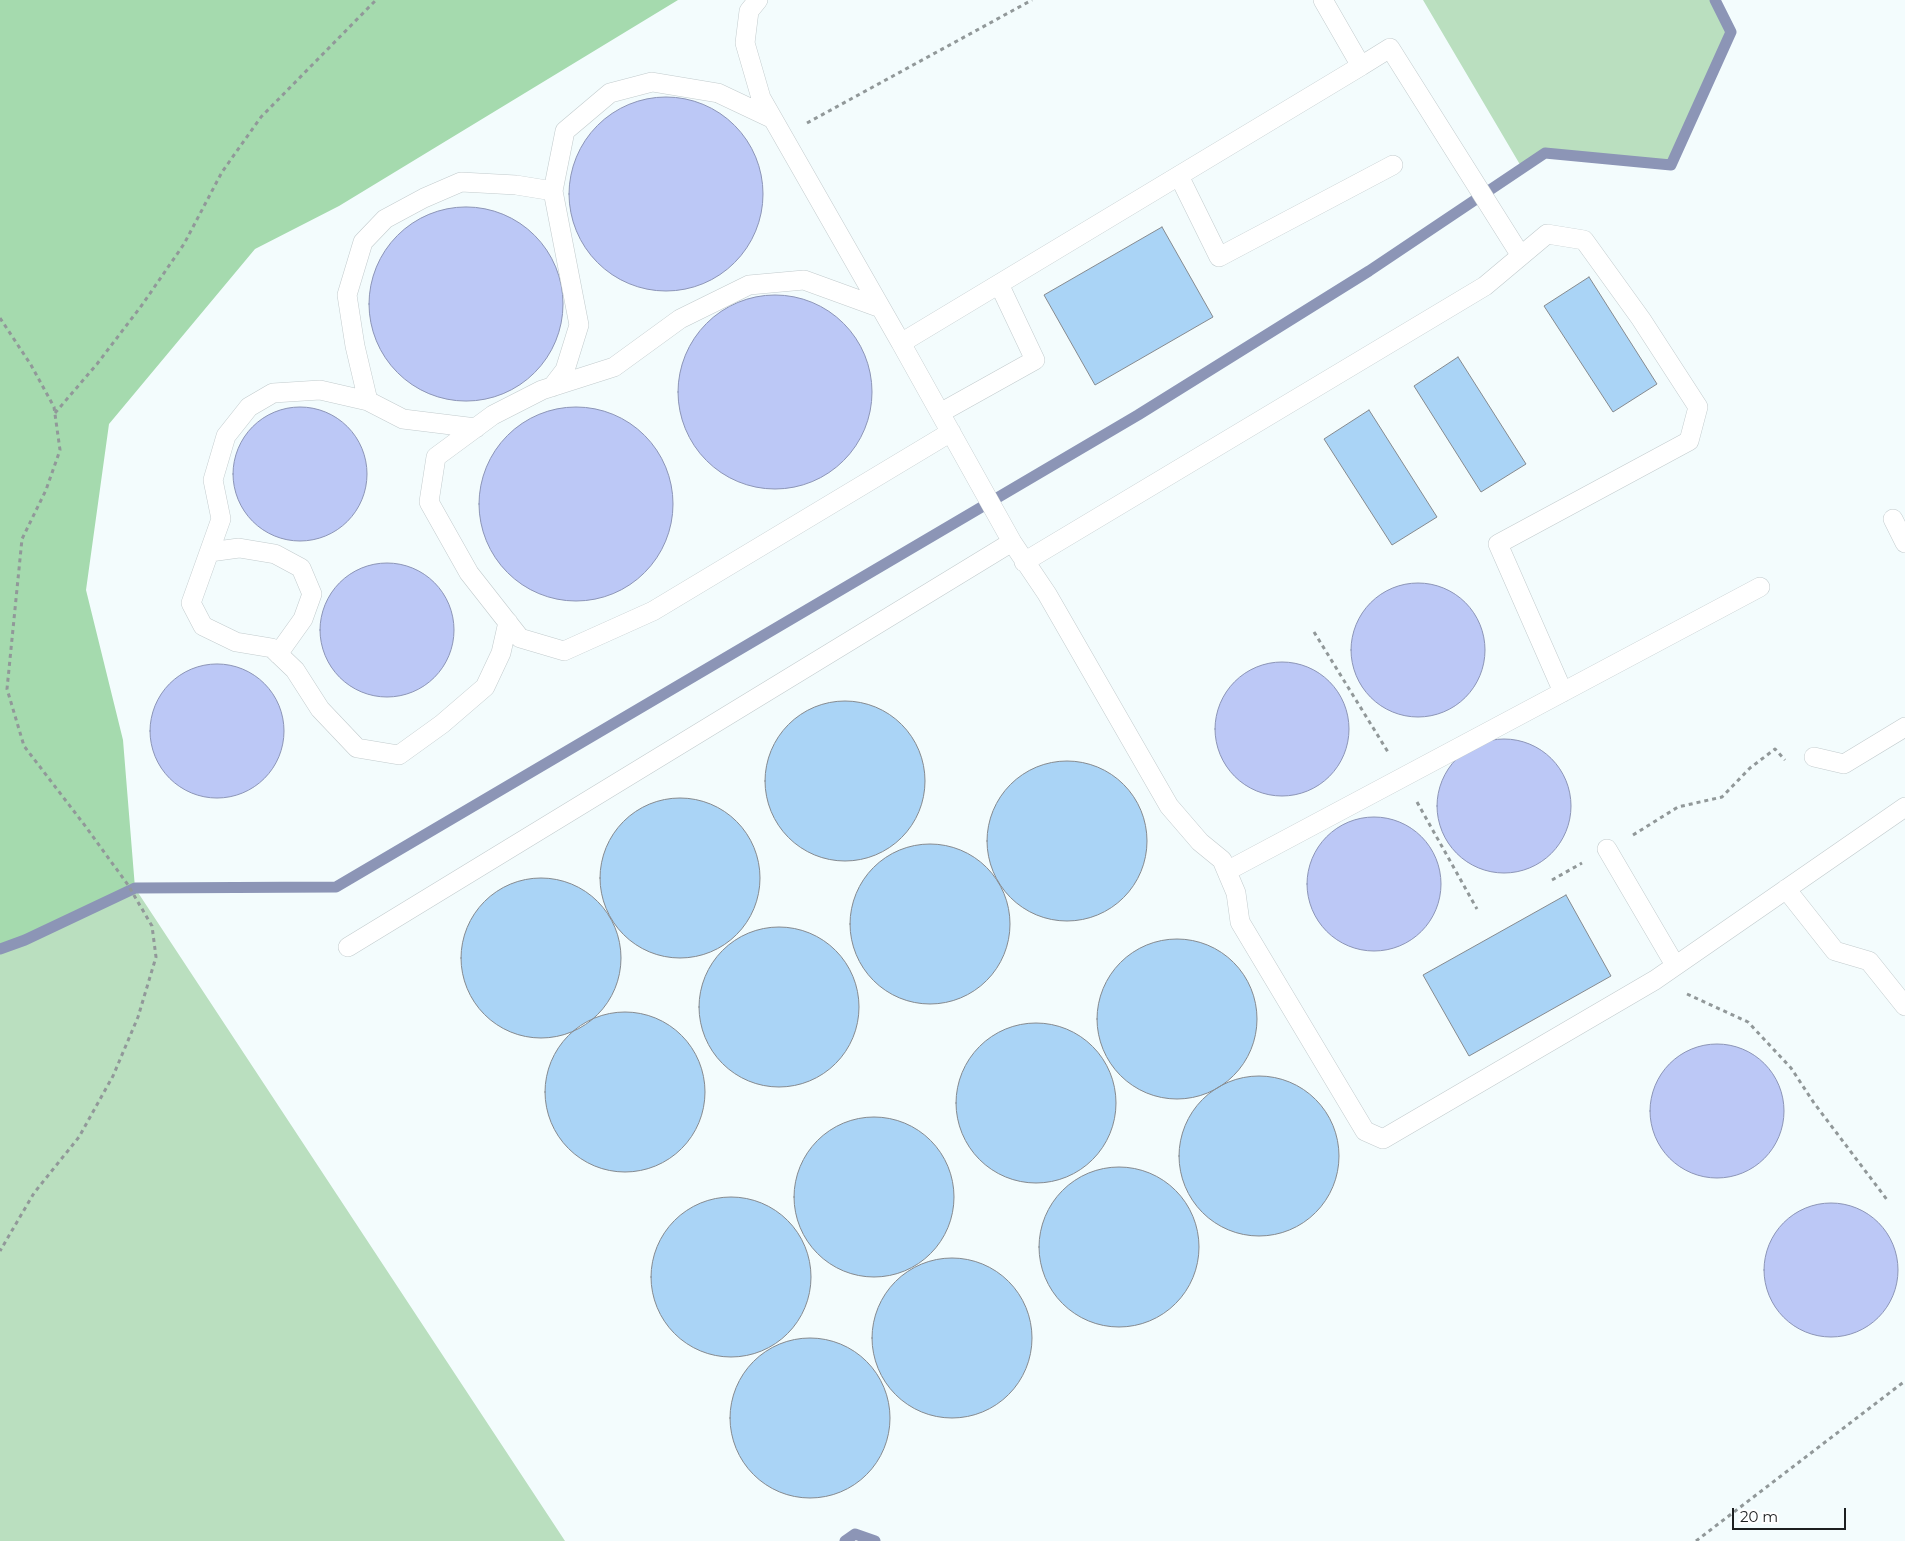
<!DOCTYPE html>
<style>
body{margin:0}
#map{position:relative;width:1905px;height:1541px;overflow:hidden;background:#f3fcfd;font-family:Montserrat,sans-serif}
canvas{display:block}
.scale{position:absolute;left:1732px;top:1508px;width:114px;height:22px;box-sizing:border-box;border:2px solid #1c1f20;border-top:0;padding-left:6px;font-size:15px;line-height:18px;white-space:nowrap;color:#1c1f20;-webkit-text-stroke:4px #fff;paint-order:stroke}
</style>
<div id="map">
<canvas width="1905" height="1541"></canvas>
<div class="scale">20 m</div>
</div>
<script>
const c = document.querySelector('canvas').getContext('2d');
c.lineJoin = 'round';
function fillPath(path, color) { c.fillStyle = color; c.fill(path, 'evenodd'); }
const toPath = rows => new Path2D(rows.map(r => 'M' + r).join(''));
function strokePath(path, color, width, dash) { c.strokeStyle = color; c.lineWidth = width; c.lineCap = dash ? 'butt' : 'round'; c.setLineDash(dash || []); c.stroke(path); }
fillPath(toPath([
 [1423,0,1715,0,1731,32,1671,165,1545,153,1522,168],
 [135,888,565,1541,0,1541,0,949,25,940]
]), '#badfbf');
fillPath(toPath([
 [0,0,678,0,339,206,255,249,109,424,86,590,123,740,135,888,25,940,0,949]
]), '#a5daae');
const water = toPath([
 '569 194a97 97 0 1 1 194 0a97 97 0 1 1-194 0Z',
 '369 304a97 97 0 1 1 194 0a97 97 0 1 1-194 0Z',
 '678 392a97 97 0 1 1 194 0a97 97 0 1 1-194 0Z',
 '233 474a67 67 0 1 1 134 0a67 67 0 1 1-134 0Z',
 '479 504a97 97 0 1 1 194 0a97 97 0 1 1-194 0Z',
 '320 630a67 67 0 1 1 134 0a67 67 0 1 1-134 0Z',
 '1351 650a67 67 0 1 1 134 0a67 67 0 1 1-134 0Z',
 '1215 729a67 67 0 1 1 134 0a67 67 0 1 1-134 0Z',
 '150 731a67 67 0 1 1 134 0a67 67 0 1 1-134 0Z',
 '1437 806a67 67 0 1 1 134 0a67 67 0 1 1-134 0Z',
 '1307 884a67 67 0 1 1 134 0a67 67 0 1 1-134 0Z',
 '1650 1111a67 67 0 1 1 134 0a67 67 0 1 1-134 0Z',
 '1764 1270a67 67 0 1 1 134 0a67 67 0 1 1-134 0Z'
]);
fillPath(water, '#bcc8f6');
strokePath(water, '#8c95b6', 1);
strokePath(toPath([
 [0,949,25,940,135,888,336,887,1138,415,1369,271,1545,153,1671,165,1731,32,1715,0],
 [845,1541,855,1534,875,1541]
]), '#8c95b6', 11);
const building = toPath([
 [1162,227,1213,317,1095,385,1044,295,1162,227],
 [1589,277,1657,384,1613,412,1544,306,1589,277],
 [1458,357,1526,464,1481,492,1414,386,1458,357],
 [1369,410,1437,517,1392,545,1324,439,1369,410],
 '765 781a80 80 0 1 1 160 0a80 80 0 1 1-160 0Z',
 '987 841a80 80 0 1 1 160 0a80 80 0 1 1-160 0Z',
 '600 878a80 80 0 1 1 160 0a80 80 0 1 1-160 0Z',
 '850 924a80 80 0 1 1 160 0a80 80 0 1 1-160 0Z',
 '461 958a80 80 0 1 1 160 0a80 80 0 1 1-160 0Z',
 [1566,895,1611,976,1469,1056,1423,975,1566,895],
 '699 1007a80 80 0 1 1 160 0a80 80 0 1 1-160 0Z',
 '1097 1019a80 80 0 1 1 160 0a80 80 0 1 1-160 0Z',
 '545 1092a80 80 0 1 1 160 0a80 80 0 1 1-160 0Z',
 '956 1103a80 80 0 1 1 160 0a80 80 0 1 1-160 0Z',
 '1179 1156a80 80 0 1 1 160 0a80 80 0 1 1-160 0Z',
 '794 1197a80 80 0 1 1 160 0a80 80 0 1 1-160 0Z',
 '1039 1247a80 80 0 1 1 160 0a80 80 0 1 1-160 0Z',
 '651 1277a80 80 0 1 1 160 0a80 80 0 1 1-160 0Z',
 '872 1338a80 80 0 1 1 160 0a80 80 0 1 1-160 0Z',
 '730 1418a80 80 0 1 1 160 0a80 80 0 1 1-160 0Z'
]);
fillPath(building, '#aad4f6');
strokePath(building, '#858a8f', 1);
const lane = toPath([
 [758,0,749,11,745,43,761,98,901,343],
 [1323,0,1361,66,901,343,1012,542,1047,594,1169,806,1200,842,1222,860,1236,893,1240,922,1365,1131,1383,1139,1655,980,1905,807],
 [1361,66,1390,48,1521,256],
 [1179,176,1219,257,1393,165],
 [881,308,804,280,749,285,680,319,614,367,542,390,493,415,436,457,429,502,469,573,520,638,564,651,653,611,951,432],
 [552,387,565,370,579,325,553,191,565,131,610,93,652,82,718,93,773,119],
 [368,401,320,390,273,393,249,407,226,436,213,480,221,519,191,603,203,626,236,642,272,648,295,670,320,709,357,748,399,755,442,724,485,687,501,653,508,622],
 [940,413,1035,360,999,284],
 [476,428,403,419,368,401,355,346,347,295,363,242,385,219,424,198,461,182,516,185,553,191],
 [1893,519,1905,543],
 [210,552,239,548,275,554,301,568,312,594,303,619,278,654],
 [1024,562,1485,286,1547,234,1584,240,1641,319,1698,407,1689,441,1498,544,1563,692],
 [1814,757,1844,764,1905,727],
 [1607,849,1675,965],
 [1227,871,1760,587],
 [1786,889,1835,951,1869,961,1905,1006],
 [348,947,1012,542]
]);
strokePath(lane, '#c2cbcd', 20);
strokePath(toPath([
 [807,123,1032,0],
 [0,318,31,365,54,407,60,450,46,490,22,539,7,689,24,746,86,827,128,885,152,926,156,957,138,1017,113,1076,79,1137,34,1193,0,1251],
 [55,413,97,364,142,305,184,244,222,172,261,117,376,0],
 [1314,632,1388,752],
 [1417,802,1477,909],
 [1633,835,1678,807,1722,797,1750,768,1775,749,1785,760],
 [1552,880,1582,863],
 [1687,994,1748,1022,1791,1068,1814,1103,1888,1201],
 [1696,1541,1905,1381]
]), '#919899', 3, [4, 4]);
strokePath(lane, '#fff', 19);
</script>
